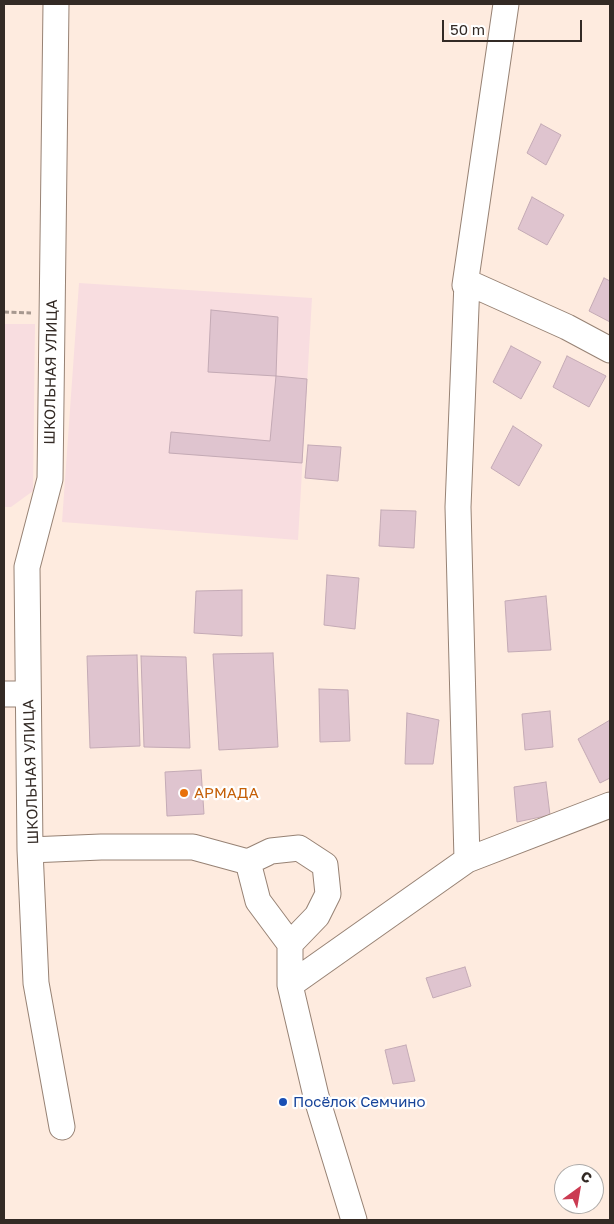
<!DOCTYPE html>
<meta charset="utf-8">
<style>
body{margin:0}
#map{position:relative;width:614px;height:1224px;overflow:hidden;background:#feebdf;font-family:"Golos Text",sans-serif}
canvas{display:block}
.frame{position:absolute;inset:0;border:5px solid #332a25;pointer-events:none}
.north{position:absolute;left:554px;top:1164px;width:50px;height:50px;box-sizing:border-box;background:#fff;border:1px solid #adaaa8;border-radius:50%;rotate:32deg;font-size:14px;font-weight:700;line-height:20px;text-align:center;color:#332a25}
.north::after{content:'';display:block;margin:auto;width:18px;height:22px;background:#cb3b52;clip-path:polygon(50% 0,100% 100%,50% 72%,0 100%)}
.scale{position:absolute;left:442px;top:20px;width:140px;height:22px;box-sizing:border-box;border:2px solid #332a25;border-top:0;padding-left:6px;font-size:15px;line-height:18px;white-space:nowrap;color:#332a25;-webkit-text-stroke:4px #fff;paint-order:stroke}
</style>
<div id="map">
<canvas width="614" height="1224"></canvas>
<div class="frame"></div>
<div class="north">С</div>
<div class="scale">50 m</div>
</div>
<script>
const c = document.querySelector('canvas').getContext('2d');
c.lineJoin = 'round';
function fillPath(path, color) { c.fillStyle = color; c.fill(path, 'evenodd'); }
const toPath = rows => new Path2D(rows.map(r => 'M' + r).join(''));
function strokePath(path, color, width, dash) { c.strokeStyle = color; c.lineWidth = width; c.lineCap = dash ? 'butt' : 'round'; c.setLineDash(dash || []); c.stroke(path); }
function drawText(font, color, halo, rows, align = 'center') {
  c.font = font + ' "Golos Text",sans-serif'; c.lineWidth = 4.5; c.setLineDash([]); c.textBaseline = 'middle'; c.strokeStyle = halo; c.fillStyle = color; for (const [text, x, y, turn = 0] of rows) {
    c.save(); c.translate(x, y); c.rotate((+turn || 0) * Math.PI / 180); c.textAlign = isNaN(turn) ? turn : align; if (halo) c.strokeText(text, 0, 0); c.fillText(text, 0, 0); c.restore();
  }
}
fillPath(toPath([
 [79,283,312,298,298,540,62,522],
 [4,324,35,324,33,491,11,507,4,507]
]), '#f8dde0');
const building = toPath([
 [541,124,561,135,546,165,527,153,541,124],
 [532,197,564,215,547,245,518,229,532,197],
 [604,278,610,281,610,322,589,311,604,278],
 [211,310,278,317,276,376,208,372,211,310],
 [511,346,541,362,521,399,493,382,511,346],
 [567,356,606,376,589,407,553,387,567,356],
 [276,376,307,379,302,463,169,453,171,432,270,441,276,376],
 [513,426,542,445,519,486,491,468,513,426],
 [308,445,341,447,338,481,305,478,308,445],
 [381,510,416,511,414,548,379,546,381,510],
 [327,575,359,578,355,629,324,625,327,575],
 [242,590,242,636,194,633,196,591,242,590],
 [546,596,551,650,508,652,505,601,546,596],
 [273,653,278,747,219,750,213,654,273,653],
 [137,655,140,746,90,748,87,656,137,655],
 [141,656,186,657,190,748,144,747,141,656],
 [319,689,348,690,350,741,320,742,319,689],
 [550,711,553,747,525,750,522,714,550,711],
 [407,713,439,720,433,764,405,764,407,713],
 [610,720,610,778,600,783,578,739,610,720],
 [201,770,204,814,167,816,165,772,201,770],
 [546,782,550,815,517,822,514,787,546,782],
 [465,967,471,986,433,998,426,978,465,967],
 [406,1045,415,1081,393,1084,385,1050,406,1045]
]);
fillPath(building, '#dfc4cf');
strokePath(building, '#c4aab5', 1);
const minor = toPath([
 [56,4,50,479,27,567,30,850,101,847,193,847,248,862],
 [467,282,567,327,610,350],
 [4,694,28,694],
 [30,850,36,983,62,1127],
 [467,860,458,507,467,282,465,285,506,4],
 [248,862,258,901,290,944,290,985,316,1096,354,1220],
 [248,862,271,851,299,848,325,865,328,894,317,916,290,944],
 [290,985,467,860,610,805]
]);
strokePath(minor, '#978274', 27);
strokePath(toPath([
 [4,312,31,313]
]), '#a7988f', 3, [5, 2.5]);
strokePath(minor, '#fff', 25);
for (const [x, y, r, color] of [
 [184,793,5,"#e8710a"],
 [283,1102,5,"#1a4fb4"]
]) { const dot = new Path2D(); dot.arc(x, y, r, 0, 2 * Math.PI); c.fillStyle = color; c.fill(dot); strokePath(dot, '#fff', 2); }
drawText('15px', '#332a25', '#fff', [
 ["ШКОЛЬНАЯ УЛИЦА",51,372,-89],
 ["ШКОЛЬНАЯ УЛИЦА",31,772,-92]
]);
drawText('15px', '#c56008', '#fff', [
 ["АРМАДА",194,793]
], 'left');
drawText('15px', '#164399', '#fff', [
 ["Посёлок Семчино",293,1102]
], 'left');
</script>
